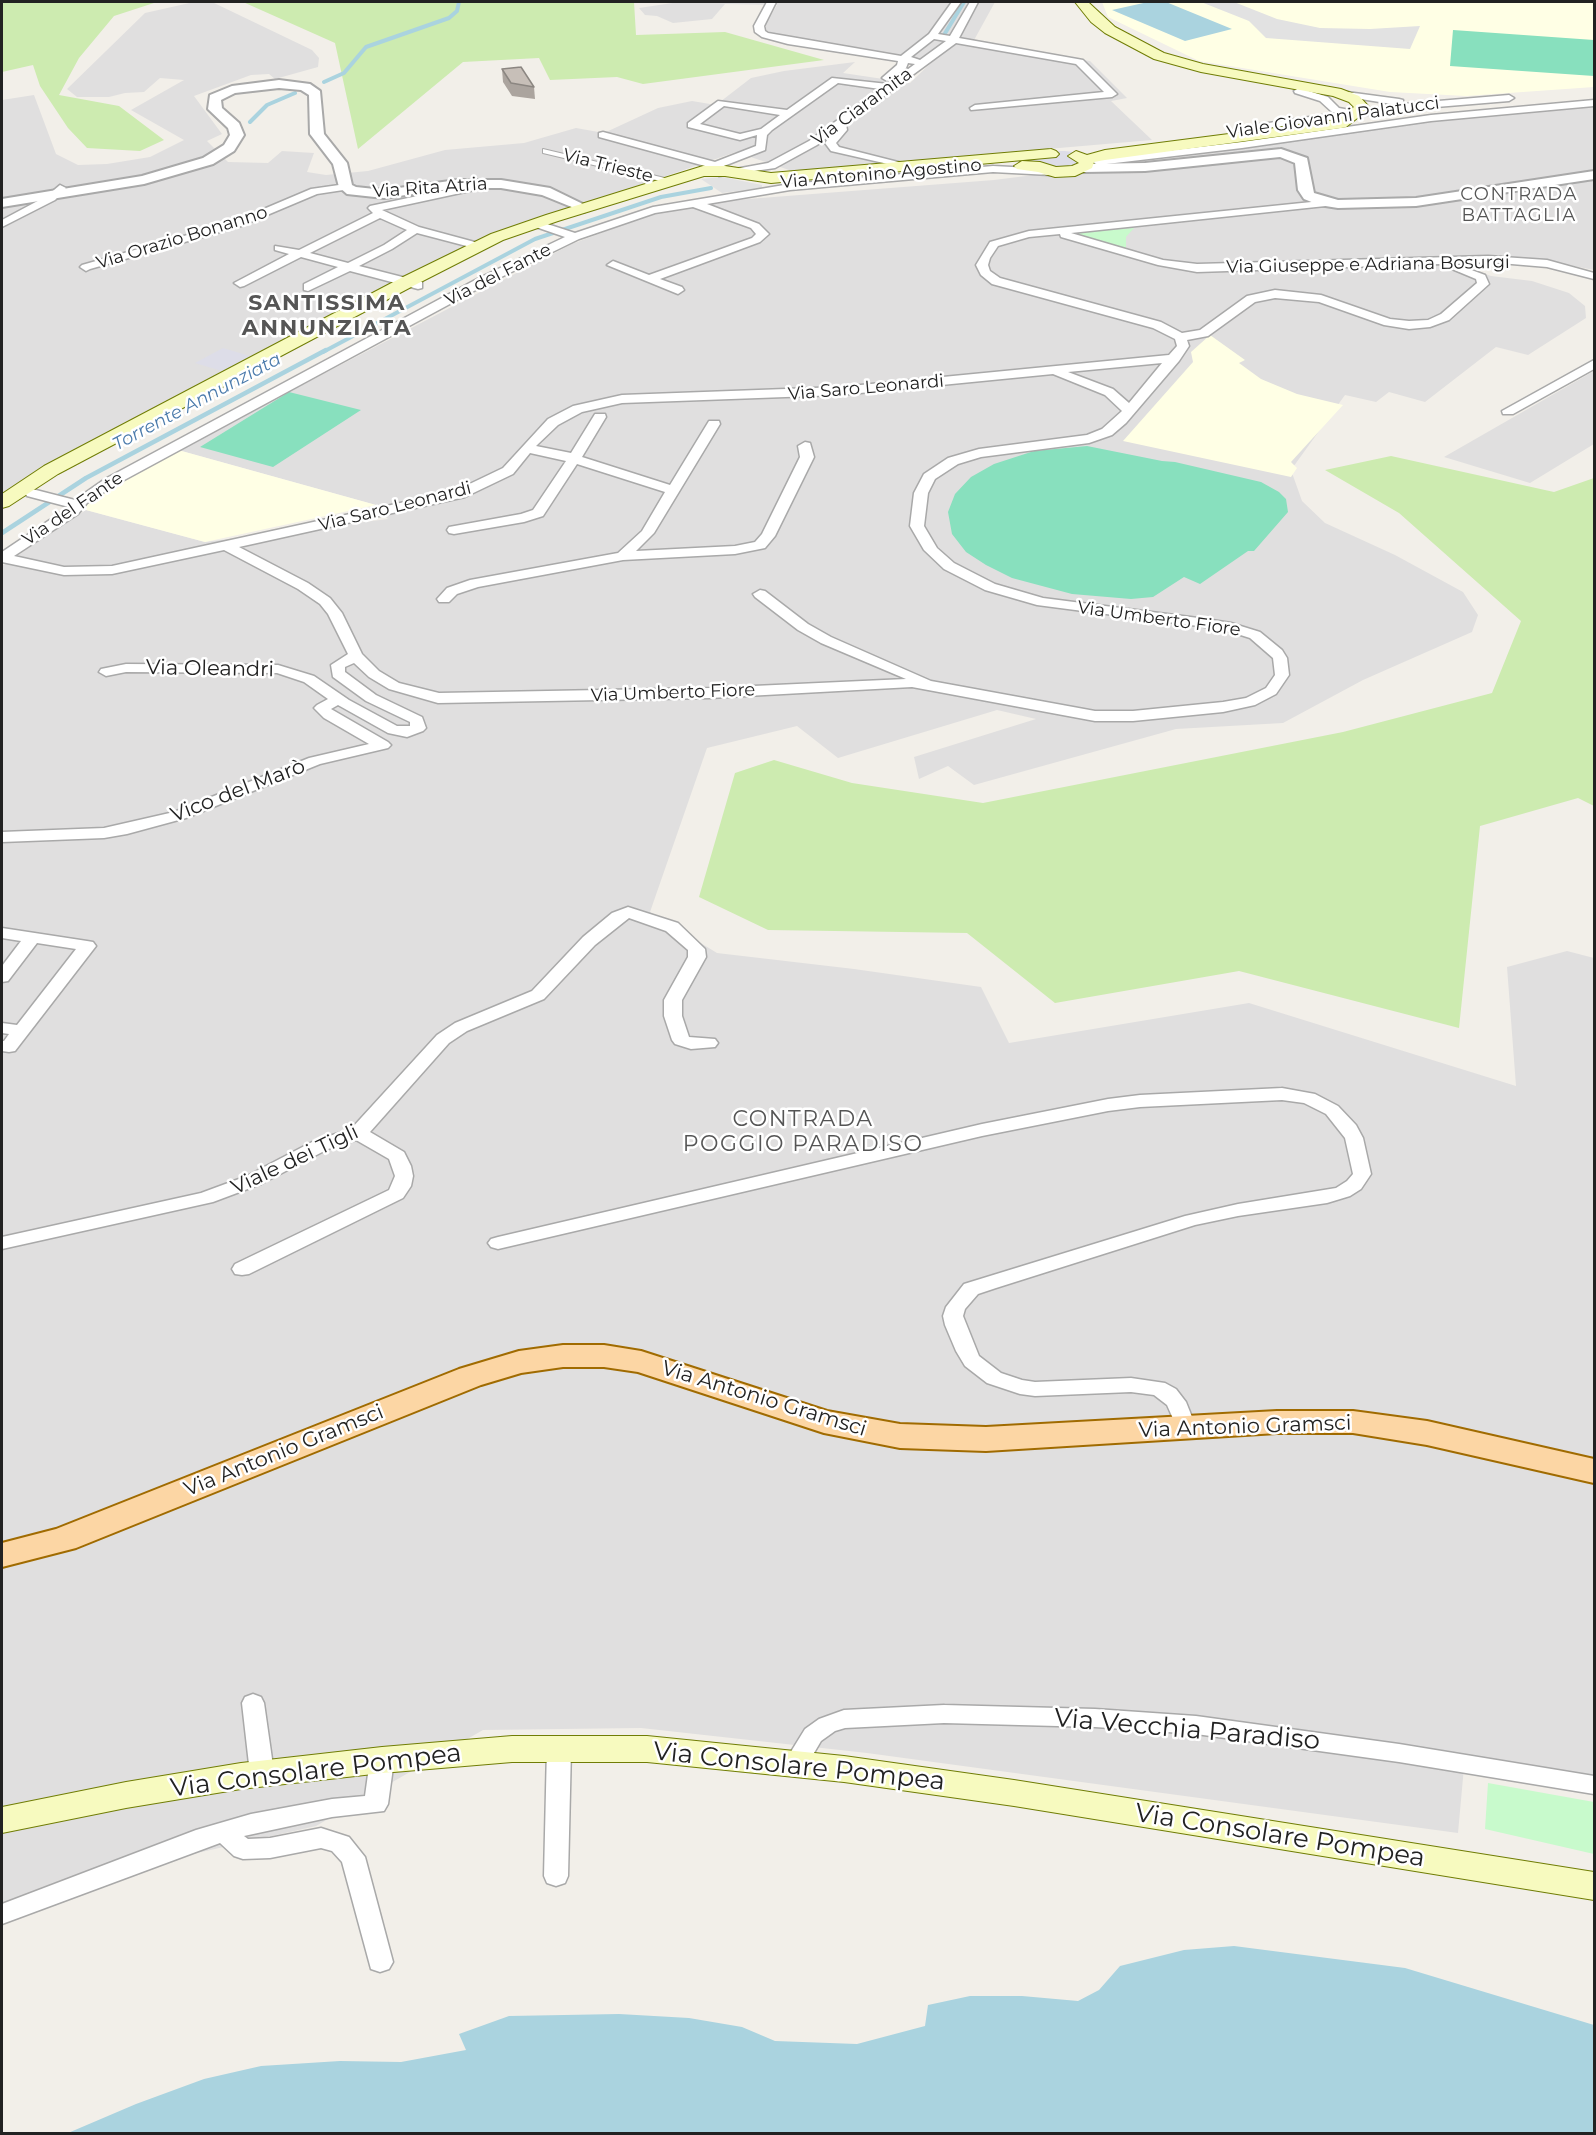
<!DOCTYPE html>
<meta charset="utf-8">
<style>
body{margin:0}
#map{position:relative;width:1596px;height:2135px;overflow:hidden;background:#f2efe9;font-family:Montserrat,sans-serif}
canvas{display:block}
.frame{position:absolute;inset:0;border:3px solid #222;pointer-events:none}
</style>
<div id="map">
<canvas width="1596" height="2135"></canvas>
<div class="frame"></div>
</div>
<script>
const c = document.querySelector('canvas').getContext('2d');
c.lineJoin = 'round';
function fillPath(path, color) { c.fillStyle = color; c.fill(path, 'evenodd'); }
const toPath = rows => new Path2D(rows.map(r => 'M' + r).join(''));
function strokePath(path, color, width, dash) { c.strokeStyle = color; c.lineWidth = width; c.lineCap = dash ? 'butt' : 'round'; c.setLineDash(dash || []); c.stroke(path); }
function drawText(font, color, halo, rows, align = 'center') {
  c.font = font + ' Montserrat,sans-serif'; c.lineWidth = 5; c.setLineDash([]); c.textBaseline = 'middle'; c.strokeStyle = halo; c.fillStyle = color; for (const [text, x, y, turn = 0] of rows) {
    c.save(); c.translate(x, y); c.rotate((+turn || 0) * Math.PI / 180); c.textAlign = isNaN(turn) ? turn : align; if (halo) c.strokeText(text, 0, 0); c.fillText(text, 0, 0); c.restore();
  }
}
fillPath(toPath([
 [194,2,212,2,312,50,319,58,318,67,275,79,269,74,251,75,194,96,222,134,207,141,228,162,268,163,282,151,314,153,307,172,326,175,368,171,445,150,524,143,576,128,604,133,658,108,692,101,716,105,751,78,784,71,855,62,843,73,910,83,933,61,790,40,765,30,766,23,777,5,725,4,712,19,673,23,657,16,645,15,639,8,679,2,995,2,973,42,1090,61,1127,98,1111,101,1152,140,792,171,736,152,477,241,2,496,2,100,34,95,56,154,78,165,107,164,150,157,184,140,131,110,184,80,160,78,144,92,125,93,109,97,77,97,67,89,145,13],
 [1594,104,1594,270,1543,260,1494,256,1453,256,1466,267,1491,276,1532,281,1569,293,1585,306,1586,318,1528,355,1496,347,1425,402,1389,392,1376,402,1345,395,1291,470,1302,501,1325,523,1395,555,1463,592,1478,615,1472,632,1363,680,1283,723,1176,729,974,785,948,766,919,779,914,757,1036,719,997,710,838,758,797,726,707,748,650,912,717,953,854,969,981,987,1009,1043,1249,1003,1516,1086,1507,967,1567,951,1594,958,1594,1783,1465,1756,1458,1833,867,1753,641,1728,483,1730,316,1826,87,1878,2,1908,2,566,86,510,205,542,388,519,376,505,178,450,572,244,659,211,709,202,994,180,1264,146,1447,118],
 [1594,371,1594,444,1530,483,1444,457]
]), '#e0dfdf');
fillPath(toPath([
 [1102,2,1594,2,1594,87,1466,96,1390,92,1199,61,1108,17],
 [1210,335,1245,360,1239,363,1261,379,1297,394,1343,405,1291,462,1297,468,1291,477,1123,441,1193,362,1191,352],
 [178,450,376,505,205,542,86,510,86,502,114,484]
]), '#ffffe5');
fillPath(toPath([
 [2,2,157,2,114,16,79,58,59,95,119,106,164,140,140,151,87,148,68,128,40,86,33,65,2,72],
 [243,2,634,2,636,35,725,32,824,60,643,84,617,77,550,80,539,58,463,62,358,149,335,43],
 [1391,456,1554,492,1594,478,1594,806,1578,798,1480,826,1459,1028,1239,971,1055,1003,967,933,768,930,699,897,735,773,774,760,852,783,983,803,1343,732,1492,693,1521,621,1399,513,1325,470]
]), '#cdebb0');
fillPath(toPath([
 [1134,228,1126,237,1126,249,1073,233],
 [1488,1783,1594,1802,1594,1854,1485,1829]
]), '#c8facc');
fillPath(toPath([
 [1453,30,1594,40,1594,76,1450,66],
 [289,392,361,410,273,467,200,447],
 [1087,446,1162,461,1175,462,1261,482,1279,492,1286,499,1288,512,1254,551,1248,551,1200,584,1184,577,1153,597,1131,599,1072,594,1012,578,986,565,966,552,952,534,948,512,955,494,971,477,994,464,1034,451]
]), '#88e0be');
fillPath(toPath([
 [1201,2,1234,2,1277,19,1320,28,1370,29,1420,26,1410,49,1266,38,1249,21],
 [722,177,762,185,762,188,722,193,701,179]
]), '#e2e2e2');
fillPath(toPath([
 [1047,151,1065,151,1082,153,1095,162,1094,165,1083,172,1029,163,1031,158],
 [223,348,253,357,225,372,195,363]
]), '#dddde8');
fillPath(toPath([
 [1148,2,1166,2,1232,29,1185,41,1112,10],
 [1234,1946,1405,1968,1594,2025,1594,2133,68,2133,136,2104,204,2079,261,2066,340,2061,401,2062,466,2050,459,2034,509,2016,619,2014,689,2018,742,2027,775,2041,857,2044,925,2026,928,2005,970,1996,1022,1996,1078,2001,1099,1990,1120,1966,1184,1950]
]), '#aad3df');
strokePath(toPath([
 [944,35,964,2],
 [324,82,344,73,366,47,449,18,457,11,459,2],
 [250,122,267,105,295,93],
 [323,352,535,239,661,197,711,188]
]), '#aad3df', 4);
strokePath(toPath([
 [2,533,86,478,326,350]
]), '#aad3df', 4.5);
const pedestrian = toPath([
 [543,149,669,179,673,181,669,183,543,153,543,149]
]);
const minor = toPath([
 [767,2,776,2,764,26,765,31,768,33,901,56,929,34,952,2,961,2,938,34,950,36,970,2,978,2,959,38,1083,60,1117,94,1112,97,971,110,970,108,975,105,1104,92,1076,64,956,43,846,124,847,130,836,143,839,147,910,165,910,169,831,151,825,143,833,133,817,145,775,168,719,176,719,172,768,163,809,141,880,89,838,83,772,130,767,135,765,150,716,169,599,137,599,133,603,132,715,162,756,146,757,135,740,140,688,127,688,123,718,101,787,110,832,78,888,84,915,64,908,63,906,68,887,81,882,78,897,65,898,61,788,44,762,37,755,32,754,26,767,2],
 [934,39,946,41,920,60,911,57,934,39],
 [724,106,780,115,761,129,740,134,700,124,724,106],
 [1299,88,1328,97,1339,108,1355,111,1398,105,1336,95,1331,92,1332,90,1399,99,1403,100,1403,104,1509,95,1514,98,1509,101,1412,109,1251,130,1251,126,1255,125,1337,113,1332,112,1320,101,1295,93,1294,91,1299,88],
 [1594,100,1594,106,1431,121,1242,148,1098,165,1093,162,1098,159,1242,142,1431,115,1594,100],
 [993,166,1050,169,1055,172,1050,175,993,172,790,190,707,204,759,224,769,234,760,242,660,279,682,287,684,290,678,294,607,265,613,261,649,275,752,238,756,234,751,228,693,207,655,213,579,239,485,285,115,485,87,503,78,514,14,556,64,567,112,566,455,491,503,468,548,419,573,406,622,395,840,387,1169,355,1177,346,1175,339,1153,328,992,284,981,275,976,265,990,242,1029,231,1331,200,1335,201,1335,205,1071,233,1163,260,1197,264,1488,256,1547,260,1594,273,1594,279,1547,267,1488,262,1455,264,1485,275,1489,284,1449,320,1430,327,1409,329,1384,325,1319,302,1275,298,1255,302,1208,336,1187,340,1189,346,1179,361,1126,423,1112,435,1089,443,981,457,958,464,935,479,928,493,924,526,937,548,954,563,995,584,1043,598,1206,619,1231,623,1260,632,1282,650,1287,658,1289,675,1276,694,1255,705,1223,712,1133,721,1095,721,912,687,710,698,438,703,389,689,369,677,354,663,345,667,345,672,376,695,422,717,426,728,423,731,407,737,388,733,338,705,331,709,388,742,391,745,388,748,320,764,186,818,127,834,104,838,2,842,2,832,104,828,174,812,309,758,369,744,324,718,314,708,317,705,328,699,304,682,277,673,126,672,106,676,99,672,101,669,126,664,278,665,314,676,349,700,397,726,410,726,410,722,366,701,333,677,331,665,348,654,328,614,320,604,298,589,224,550,112,574,64,575,2,562,2,552,69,507,27,496,25,493,27,490,32,489,75,500,105,479,477,279,565,237,533,226,533,222,541,222,575,233,653,207,790,184,993,166],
 [1060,234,1061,237,1158,265,1197,272,1440,264,1476,279,1477,283,1441,314,1428,320,1409,321,1390,319,1321,295,1275,290,1247,296,1200,330,1182,333,1161,322,1000,278,990,271,988,265,990,258,998,246,1029,237,1060,234],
 [1162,363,1129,403,1113,389,1068,372,1162,363],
 [1053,374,1105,395,1122,411,1102,429,1087,435,979,449,948,458,924,474,914,493,910,526,924,550,944,569,985,590,1037,605,1206,627,1228,631,1250,638,1273,658,1275,675,1266,688,1246,698,1223,702,1133,711,1095,711,931,681,831,637,808,624,765,591,760,590,753,594,755,597,798,630,821,643,906,679,710,688,439,693,399,683,379,671,362,654,342,613,330,598,308,583,239,547,465,497,513,474,530,453,566,461,533,510,521,514,449,527,447,530,449,533,454,534,524,522,543,516,577,464,665,492,642,531,618,553,470,580,447,588,437,599,439,602,449,602,457,594,478,587,623,560,735,554,765,548,775,536,814,457,810,443,805,442,798,446,800,457,762,534,755,542,735,546,636,551,654,533,720,424,719,421,709,421,670,485,582,457,606,417,605,414,595,414,571,453,536,446,558,425,582,412,622,403,840,395,1053,374],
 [489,181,493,182,493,186,382,210,419,227,482,244,484,246,478,249,417,233,392,249,359,266,422,282,422,288,418,289,350,271,308,291,304,290,304,284,338,267,301,257,244,286,240,287,234,283,289,254,275,250,275,246,299,250,373,213,368,208,370,206,489,181],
 [380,218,407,230,384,245,348,263,310,253,380,218],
 [346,184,352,187,350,189,317,194,241,226,90,269,86,271,80,267,82,265,233,222,311,189,346,184],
 [60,185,66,188,55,200,2,227,2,220,47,196,60,185],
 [1594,360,1594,369,1513,414,1503,414,1502,411,1594,360],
 [628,907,678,923,705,949,706,957,682,1000,682,1016,689,1037,715,1039,718,1043,715,1047,691,1049,675,1044,672,1040,664,1016,664,1000,688,957,688,950,666,931,629,918,595,945,544,999,467,1031,449,1043,370,1132,404,1152,411,1166,413,1176,411,1186,403,1198,249,1274,242,1275,235,1274,232,1269,235,1264,389,1190,395,1176,389,1159,356,1140,328,1149,261,1184,213,1202,2,1249,2,1237,201,1193,247,1176,314,1141,351,1129,437,1035,455,1023,532,991,583,937,612,913,628,907],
 [2,928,87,941,93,942,96,946,15,1051,9,1052,2,1051,2,1041,4,1041,9,1034,2,1033,2,1023,17,1025,76,949,37,943,8,981,2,982,2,966,21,941,2,938,2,928],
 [1282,1088,1315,1094,1338,1106,1356,1125,1363,1138,1371,1174,1361,1189,1350,1196,1327,1203,1238,1216,1195,1225,996,1288,978,1294,965,1309,963,1316,979,1356,1001,1373,1022,1380,1035,1382,1131,1378,1165,1383,1176,1389,1186,1402,1196,1427,1193,1432,1186,1434,1179,1432,1167,1405,1154,1395,1131,1392,1035,1396,1020,1394,987,1383,965,1366,956,1351,945,1325,943,1316,946,1307,964,1284,1185,1216,1238,1204,1336,1188,1347,1181,1353,1174,1345,1138,1326,1114,1304,1103,1282,1100,1140,1107,1108,1111,982,1136,498,1249,491,1247,488,1243,491,1239,498,1237,982,1124,1108,1099,1140,1095,1282,1088],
 [253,1694,261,1697,264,1703,274,1773,270,1780,262,1782,254,1780,250,1773,242,1703,245,1697,253,1694],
 [944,1705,1095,1709,1196,1716,1399,1744,1594,1776,1594,1794,1399,1762,1196,1734,1095,1727,944,1723,845,1728,835,1731,821,1741,804,1770,796,1772,788,1770,784,1763,805,1729,819,1719,844,1710,944,1705],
 [559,1739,567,1742,571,1748,568,1876,565,1883,556,1886,547,1883,544,1876,547,1748,551,1742,559,1739],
 [382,1751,390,1754,394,1760,388,1804,384,1811,332,1817,244,1836,248,1839,270,1838,321,1828,349,1837,365,1857,393,1962,389,1969,380,1972,371,1969,342,1862,332,1851,321,1848,270,1858,243,1859,234,1856,220,1843,2,1924,2,1904,196,1830,251,1814,332,1799,365,1796,370,1760,374,1754,382,1751]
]);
const tertiary = toPath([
 [279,80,310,84,320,91,324,134,347,163,352,185,356,187,384,190,457,180,501,180,550,188,591,208,584,212,542,195,501,188,457,188,384,198,347,194,339,187,333,164,310,134,309,95,301,90,279,88,235,93,221,100,222,108,239,123,244,135,234,151,213,164,144,184,2,207,2,199,142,176,203,158,224,145,230,135,228,128,208,109,210,95,232,86,279,80],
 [1281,149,1307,158,1314,193,1338,200,1416,198,1594,171,1594,179,1416,206,1338,208,1319,205,1304,199,1298,190,1295,163,1280,157,1145,171,1084,172,1077,168,1084,164,1145,163,1281,149]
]);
const secondary = toPath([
 [1075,2,1088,2,1115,27,1164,53,1203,64,1341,89,1359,96,1370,108,1346,127,1341,128,1105,160,1094,162,1092,168,1075,176,1055,177,1038,172,1017,169,1014,166,1022,161,1040,162,1056,167,1072,166,1079,163,1068,156,1076,151,1087,155,1105,150,1337,120,1354,107,1349,102,1333,96,1201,72,1154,59,1105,33,1091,22,1075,2],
 [1051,149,1056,151,1059,154,1056,157,771,183,725,176,704,176,558,221,503,240,413,286,58,474,9,506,2,508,2,494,44,466,401,278,491,234,546,215,703,166,725,166,771,173,1051,149],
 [512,1736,647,1736,844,1756,1014,1780,1594,1872,1594,1900,1014,1806,844,1782,647,1762,512,1762,382,1773,241,1789,126,1808,2,1833,2,1807,126,1782,241,1763,382,1747,512,1736]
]);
const primary = toPath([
 [563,1345,604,1345,641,1351,827,1411,900,1424,986,1427,1277,1411,1353,1411,1427,1421,1594,1459,1594,1483,1427,1445,1353,1433,1277,1433,986,1451,900,1448,824,1433,638,1372,604,1367,563,1367,521,1373,481,1385,76,1548,2,1567,2,1543,56,1529,459,1369,519,1351,563,1345]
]);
strokePath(pedestrian, '#a9a9a9', 2);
strokePath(minor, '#a9a9a9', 3);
strokePath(tertiary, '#a9a9a9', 4);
strokePath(secondary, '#707d05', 2);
strokePath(primary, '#a06b00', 4);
fillPath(pedestrian, '#fff');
fillPath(minor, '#fff');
fillPath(tertiary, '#fff');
fillPath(secondary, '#f7fabf');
fillPath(primary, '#fcd6a4');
fillPath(toPath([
 [502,69,534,87,535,99,512,96,503,82]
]), '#aba49e');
const building = toPath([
 [521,67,534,87,511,83,502,69,521,67]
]);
fillPath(building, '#c7bfb8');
strokePath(building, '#8b8681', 1.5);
drawText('18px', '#222', '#fff', [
 ["Via Ciaramita",862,107,-36],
 ["Viale Giovanni Palatucci",1333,118,-8],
 ["Via Trieste",608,166,14],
 ["Via Antonino Agostino",881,174,-5],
 ["Via Rita Atria",430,188,-4],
 ["Via Orazio Bonanno",182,238,-17],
 ["Via Giuseppe e Adriana Bosurgi",1368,265,-1],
 ["Via del Fante",498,275,-27],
 ["Via Saro Leonardi",866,388,-5],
 ["Via Saro Leonardi",395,507,-14],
 ["Via del Fante",73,509,-34],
 ["Via Umberto Fiore",1159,619,8],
 ["Via Umberto Fiore",673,693,-2]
]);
c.letterSpacing = '1.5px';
drawText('18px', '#555', '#fff', [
 ["CONTRADA",1519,195],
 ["BATTAGLIA",1519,216]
]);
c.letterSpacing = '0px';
drawText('italic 18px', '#4a7aab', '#fff', [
 ["Torrente Annunziata",197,402,-28]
]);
drawText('21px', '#222', '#fff', [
 ["Via Oleandri",210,669,1],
 ["Vico del Marò",238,791,-21],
 ["Viale dei Tigli",295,1160,-25],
 ["Via Antonio Gramsci",764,1399,17],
 ["Via Antonio Gramsci",1245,1427,-2],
 ["Via Antonio Gramsci",284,1451,-22]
]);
c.letterSpacing = '1.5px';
drawText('bold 22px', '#555', '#fff', [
 ["SANTISSIMA",327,304],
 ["ANNUNZIATA",327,329]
]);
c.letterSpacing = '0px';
c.letterSpacing = '1.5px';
drawText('22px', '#555', '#fff', [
 ["CONTRADA",803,1120],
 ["POGGIO PARADISO",803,1145]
]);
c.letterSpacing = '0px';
drawText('26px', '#222', '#fff', [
 ["Via Vecchia Paradiso",1187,1730,5],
 ["Via Consolare Pompea",799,1767,6],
 ["Via Consolare Pompea",316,1771,-7],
 ["Via Consolare Pompea",1280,1836,9]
]);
</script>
